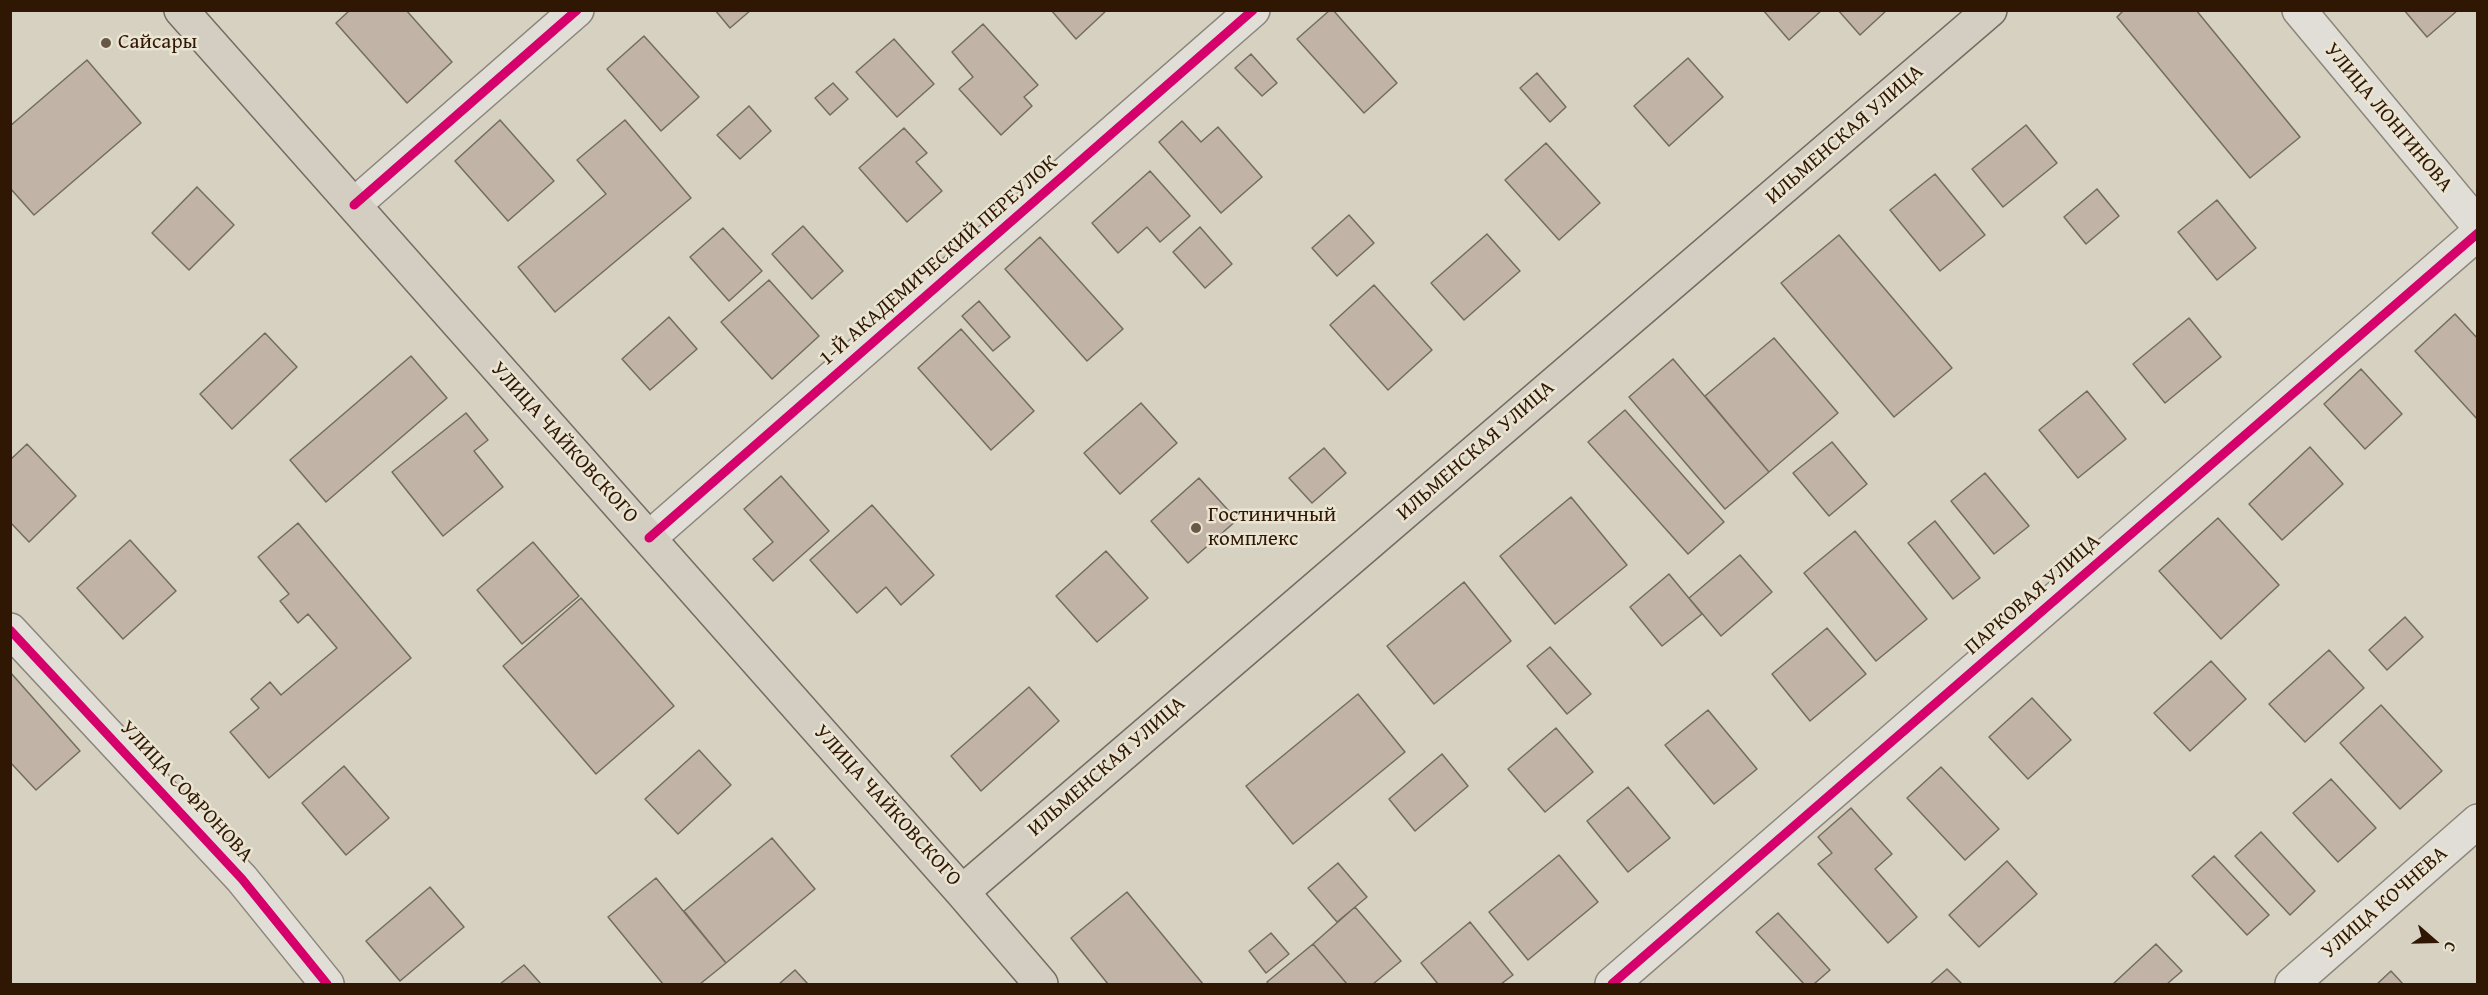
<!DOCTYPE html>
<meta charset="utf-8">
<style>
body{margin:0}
#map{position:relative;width:2488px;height:995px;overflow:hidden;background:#d6d1c1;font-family:"Gentium Book Plus",serif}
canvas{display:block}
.frame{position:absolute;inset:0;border:12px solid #301704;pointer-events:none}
.north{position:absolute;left:2404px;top:911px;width:60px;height:60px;-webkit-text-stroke:4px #eae4d2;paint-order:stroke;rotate:110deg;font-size:16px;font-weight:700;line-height:24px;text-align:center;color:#301704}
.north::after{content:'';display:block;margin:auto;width:21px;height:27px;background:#301704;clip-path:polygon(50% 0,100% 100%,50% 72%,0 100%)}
</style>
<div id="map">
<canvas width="2488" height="995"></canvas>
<div class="frame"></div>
<div class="north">С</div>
</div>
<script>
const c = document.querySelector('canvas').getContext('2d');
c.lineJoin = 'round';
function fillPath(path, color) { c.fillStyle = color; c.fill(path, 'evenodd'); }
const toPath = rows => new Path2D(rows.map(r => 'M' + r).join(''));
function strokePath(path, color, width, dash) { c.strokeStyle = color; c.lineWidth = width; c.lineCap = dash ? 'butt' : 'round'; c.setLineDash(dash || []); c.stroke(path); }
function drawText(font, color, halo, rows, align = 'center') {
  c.font = font + ' "Gentium Book Plus",serif'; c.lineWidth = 5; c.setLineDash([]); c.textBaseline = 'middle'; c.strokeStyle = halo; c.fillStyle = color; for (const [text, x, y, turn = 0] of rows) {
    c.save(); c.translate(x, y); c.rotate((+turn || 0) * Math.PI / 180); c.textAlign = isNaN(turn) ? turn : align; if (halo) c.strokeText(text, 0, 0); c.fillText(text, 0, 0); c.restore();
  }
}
const building = toPath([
 [350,10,406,10,452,62,407,103,336,23,350,10],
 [715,10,751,10,730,28,715,10],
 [1051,10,1107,10,1076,39,1051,10],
 [1330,10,1333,10,1397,83,1364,113,1297,39,1330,10],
 [1763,10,1822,10,1789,40,1763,10],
 [1838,10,1887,10,1860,35,1838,10],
 [2124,10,2196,10,2300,137,2250,178,2117,17,2124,10],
 [2404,10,2458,10,2427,37,2404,10],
 [983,24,1038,85,1024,97,1032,106,1001,135,959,89,973,77,952,52,983,24],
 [644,36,699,97,661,131,607,69,644,36],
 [894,39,934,84,897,117,856,72,894,39],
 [1251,54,1277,83,1262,96,1235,68,1251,54],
 [1688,58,1723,97,1669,146,1634,106,1688,58],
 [87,60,141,123,34,215,10,188,10,126,87,60],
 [1537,73,1566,107,1550,122,1520,88,1537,73],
 [833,83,848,99,830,115,815,98,833,83],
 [749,106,771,131,740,159,717,135,749,106],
 [500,120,554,181,508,221,455,161,500,120],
 [625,120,691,198,555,312,518,267,606,194,577,160,625,120],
 [1182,121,1201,142,1218,127,1262,177,1221,213,1159,142,1182,121],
 [2026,125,2057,163,2003,207,1972,169,2026,125],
 [904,128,927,153,916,162,942,191,907,222,859,168,904,128],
 [1546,143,1600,203,1559,240,1505,180,1546,143],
 [1150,171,1190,216,1160,242,1147,227,1118,253,1092,223,1150,171],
 [1935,174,1985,235,1940,271,1890,210,1935,174],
 [197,187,234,225,189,270,152,233,197,187],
 [2097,189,2119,216,2086,244,2064,217,2097,189],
 [2217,200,2256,248,2217,280,2178,232,2217,200],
 [1349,215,1374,243,1337,276,1312,248,1349,215],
 [803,226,843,271,812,299,772,254,803,226],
 [1200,227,1232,264,1205,288,1173,252,1200,227],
 [723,228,762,271,729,301,690,257,723,228],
 [1487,234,1520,271,1464,320,1431,283,1487,234],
 [1839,235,1952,368,1894,417,1781,283,1839,235],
 [1040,237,1123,329,1087,361,1005,269,1040,237],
 [769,280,819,336,772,379,721,322,769,280],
 [1374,285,1432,350,1388,390,1330,325,1374,285],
 [979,301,1010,337,993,351,962,316,979,301],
 [2455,314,2478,339,2478,420,2415,351,2455,314],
 [669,317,697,349,650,390,622,359,669,317],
 [2189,318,2221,357,2165,403,2133,364,2189,318],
 [961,329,1034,411,991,450,918,368,961,329],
 [265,333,297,367,232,429,200,394,265,333],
 [1774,338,1838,413,1769,472,1705,396,1774,338],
 [411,356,447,398,326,502,290,460,411,356],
 [1673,359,1769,472,1725,509,1629,397,1673,359],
 [2361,369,2402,414,2365,449,2324,404,2361,369],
 [2087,391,2126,439,2078,478,2039,430,2087,391],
 [1141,403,1177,443,1120,494,1084,453,1141,403],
 [1625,410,1724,522,1688,554,1588,442,1625,410],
 [466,413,488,440,474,451,503,487,443,536,392,472,466,413],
 [1832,442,1867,484,1829,516,1793,473,1832,442],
 [27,444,76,496,29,542,10,522,10,460,27,444],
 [2310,447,2343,484,2282,540,2249,504,2310,447],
 [1324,448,1346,473,1312,503,1289,478,1324,448],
 [1985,473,2029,526,1994,554,1951,501,1985,473],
 [781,476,829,531,773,581,753,559,773,542,744,509,781,476],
 [1199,478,1237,520,1188,563,1151,521,1199,478],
 [1571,497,1627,565,1555,624,1500,556,1571,497],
 [872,505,934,575,901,605,886,587,857,613,810,560,872,505],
 [2218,518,2279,585,2221,639,2159,571,2218,518],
 [1935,521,1980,578,1953,599,1908,543,1935,521],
 [298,523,411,658,269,778,230,732,259,708,251,699,270,682,281,695,337,648,308,614,298,623,280,601,289,594,258,557,298,523],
 [1855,531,1927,619,1876,661,1804,573,1855,531],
 [130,540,176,591,123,639,77,588,130,540],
 [533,542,579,596,522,644,477,590,533,542],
 [1106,551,1148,598,1097,642,1056,596,1106,551],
 [1740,555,1772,592,1721,636,1689,598,1740,555],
 [1669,574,1702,614,1662,646,1630,607,1669,574],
 [1464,582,1511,641,1434,704,1387,646,1464,582],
 [581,598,674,706,596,774,503,666,581,598],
 [2405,617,2423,637,2387,670,2369,650,2405,617],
 [1827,628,1866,674,1810,721,1772,674,1827,628],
 [1550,647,1591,694,1567,714,1527,666,1550,647],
 [2329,650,2364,688,2305,742,2269,704,2329,650],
 [2211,661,2246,699,2190,751,2154,713,2211,661],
 [10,672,80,751,36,790,10,762,10,672],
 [1029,687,1059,721,981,791,951,756,1029,687],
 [1358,694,1405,752,1293,844,1246,786,1358,694],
 [2032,698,2071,740,2028,779,1989,737,2032,698],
 [2381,705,2442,771,2400,809,2340,743,2381,705],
 [1708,710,1757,769,1714,804,1665,745,1708,710],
 [1556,728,1593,772,1545,812,1508,769,1556,728],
 [699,750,731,785,678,834,645,799,699,750],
 [1442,754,1468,786,1415,831,1389,799,1442,754],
 [344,766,389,818,346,855,302,803,344,766],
 [1941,767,1999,829,1965,860,1907,798,1941,767],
 [2331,779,2376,828,2338,862,2293,813,2331,779],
 [1628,787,1670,838,1628,872,1587,821,1628,787],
 [1851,808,1892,854,1875,869,1917,917,1888,943,1818,864,1832,853,1818,837,1851,808],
 [2261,832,2315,891,2290,915,2235,856,2261,832],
 [772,838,815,889,726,963,684,911,772,838],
 [1559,855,1598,902,1528,960,1489,912,1559,855],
 [2214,856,2269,915,2247,935,2192,876,2214,856],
 [2007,861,2037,894,1979,947,1949,915,2007,861],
 [1338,863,1367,897,1337,922,1308,888,1338,863],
 [656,878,726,963,700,984,663,984,608,917,656,878],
 [430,887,464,927,400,981,366,941,430,887],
 [1127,892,1203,984,1108,984,1071,938,1127,892],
 [1355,907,1401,961,1373,984,1347,984,1313,944,1355,907],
 [1778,913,1830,970,1814,984,1804,984,1756,932,1778,913],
 [1470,922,1513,975,1501,984,1438,984,1421,963,1470,922],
 [1271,933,1289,954,1266,973,1249,951,1271,933],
 [1313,944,1347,984,1269,984,1267,982,1313,944],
 [2156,944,2182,971,2167,984,2113,984,2156,944],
 [524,965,541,984,500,984,524,965],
 [1947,969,1962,984,1930,984,1947,969],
 [795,970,808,984,779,984,795,970],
 [2391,971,2403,984,2377,984,2391,971]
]);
fillPath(building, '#c1b4a7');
strokePath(building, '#736c61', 1.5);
const minor = toPath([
 [2299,10,2478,225],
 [354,205,577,10],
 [649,538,1253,10],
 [10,630,242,879,327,984],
 [1612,984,2478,233],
 [2292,984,2478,821]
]);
const major = toPath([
 [181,10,962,892,1041,984],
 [962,892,1990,10]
]);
strokePath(minor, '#8b857a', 36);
strokePath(major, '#736c61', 36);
strokePath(minor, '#e0ded6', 33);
strokePath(major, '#d4cec2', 33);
strokePath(toPath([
 [354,205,577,10],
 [649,538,1253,10],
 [10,630,242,879,327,984],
 [1612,984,2478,233]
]), '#d6006c', 9);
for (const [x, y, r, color] of [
 [106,43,6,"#6a5846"],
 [1196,528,6,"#6a5846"]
]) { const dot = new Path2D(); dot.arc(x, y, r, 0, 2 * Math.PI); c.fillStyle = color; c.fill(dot); strokePath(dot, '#eae4d2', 2); }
drawText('21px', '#301704', '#eae4d2', [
 ["Сайсары",118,43],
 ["Гостиничный",1208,516],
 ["комплекс",1208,540]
], 'left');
drawText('21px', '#301704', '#eae4d2', [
 ["УЛИЦА ЛОНГИНОВА",2388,118,50],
 ["ИЛЬМЕНСКАЯ УЛИЦА",1845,135,-41],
 ["1-Й АКАДЕМИЧЕСКИЙ ПЕРЕУЛОК",939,261,-41],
 ["УЛИЦА ЧАЙКОВСКОГО",564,443,48],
 ["ИЛЬМЕНСКАЯ УЛИЦА",1476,451,-41],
 ["ПАРКОВАЯ УЛИЦА",2033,595,-41],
 ["ИЛЬМЕНСКАЯ УЛИЦА",1107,767,-41],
 ["УЛИЦА СОФРОНОВА",186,792,47],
 ["УЛИЦА ЧАЙКОВСКОГО",887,806,48],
 ["УЛИЦА КОЧНЕВА",2385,903,-41]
]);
</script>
